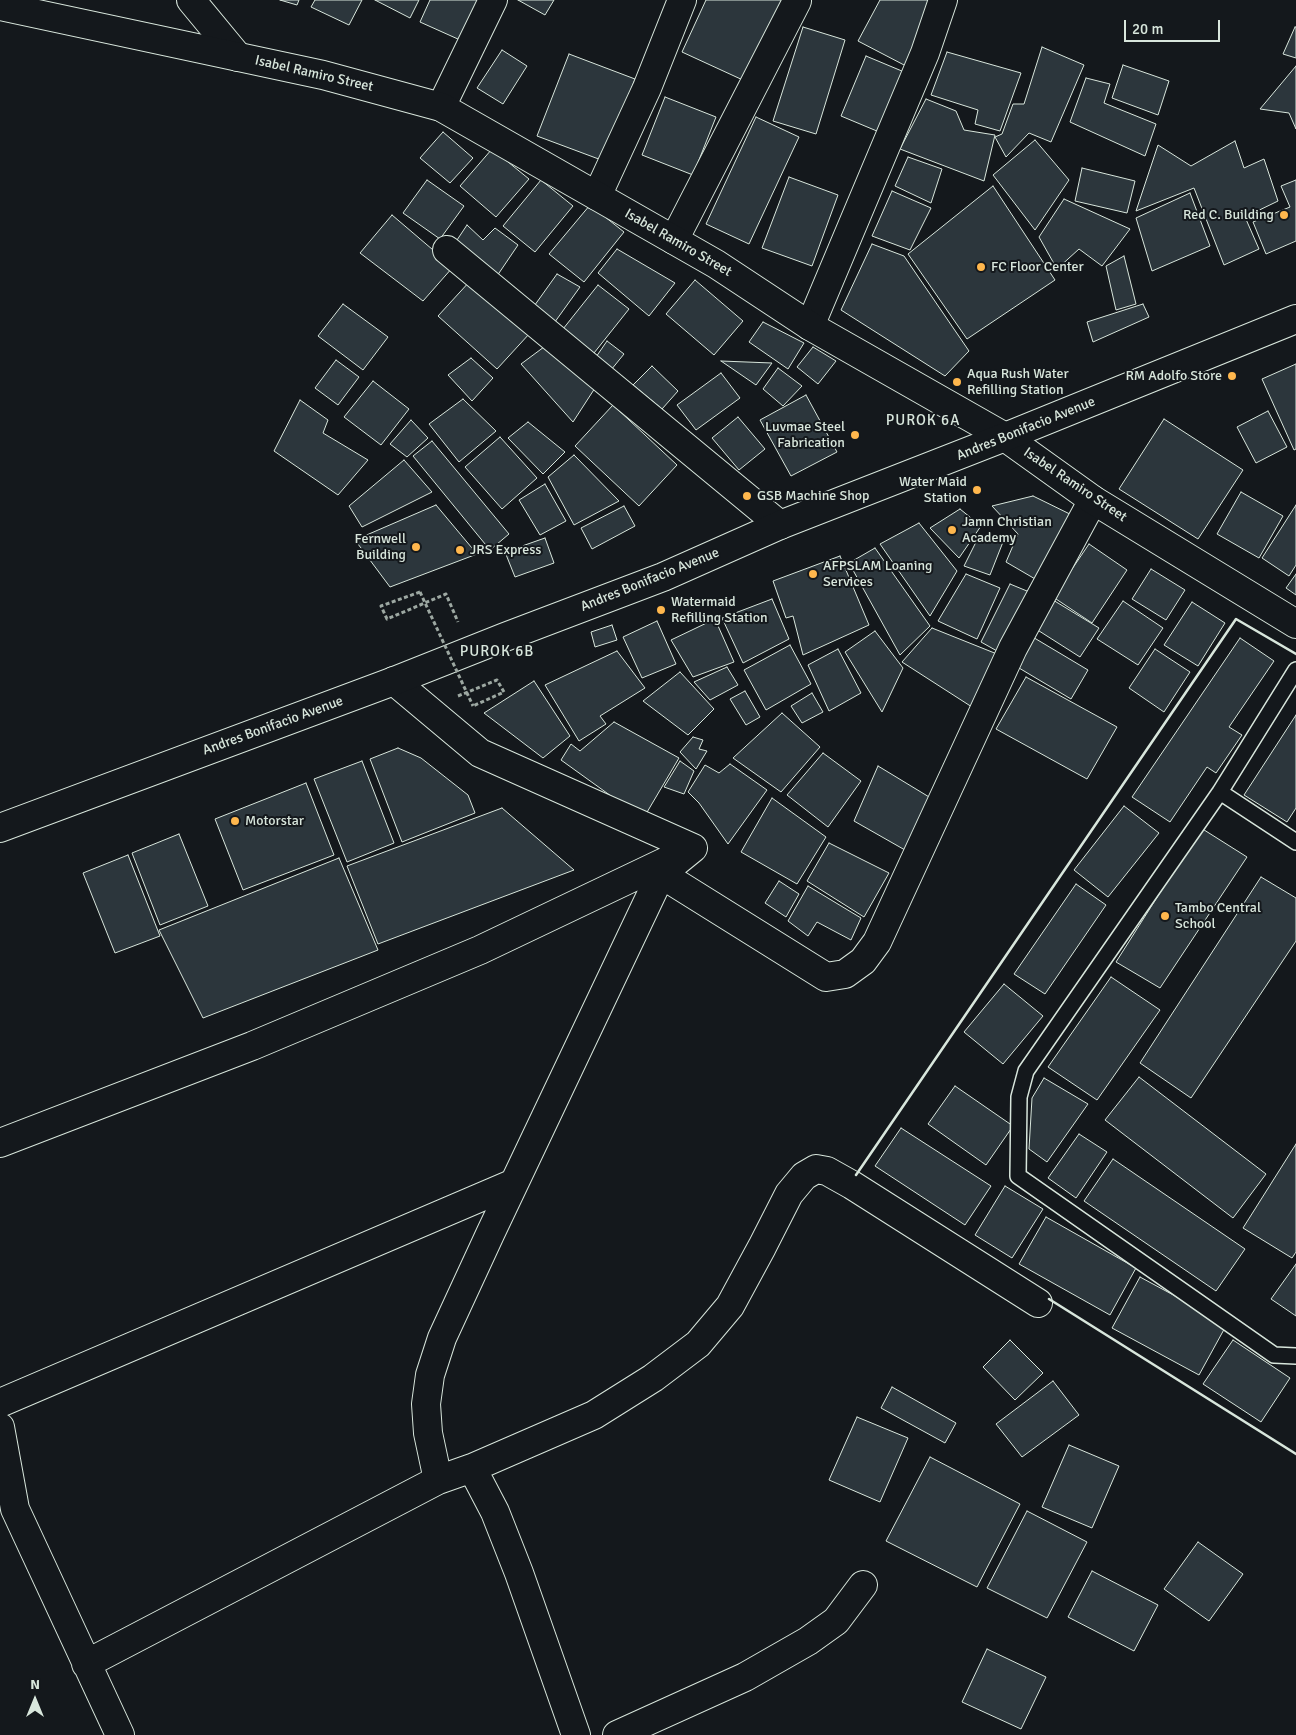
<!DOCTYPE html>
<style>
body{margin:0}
#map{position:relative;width:1296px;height:1735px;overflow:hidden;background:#14181c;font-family:Signika,sans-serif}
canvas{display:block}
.north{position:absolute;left:10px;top:1675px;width:50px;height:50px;-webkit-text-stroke:4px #14181c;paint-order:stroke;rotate:0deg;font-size:14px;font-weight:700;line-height:20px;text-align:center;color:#d8e6dc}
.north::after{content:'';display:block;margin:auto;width:18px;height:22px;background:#d8e6dc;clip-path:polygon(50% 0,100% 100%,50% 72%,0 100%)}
.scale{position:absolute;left:1124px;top:20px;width:96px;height:22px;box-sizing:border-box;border:2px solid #d8e6dc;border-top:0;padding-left:6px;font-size:15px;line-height:18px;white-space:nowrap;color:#d8e6dc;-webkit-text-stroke:4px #14181c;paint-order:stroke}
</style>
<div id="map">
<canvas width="1296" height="1735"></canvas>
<div class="north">N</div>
<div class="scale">20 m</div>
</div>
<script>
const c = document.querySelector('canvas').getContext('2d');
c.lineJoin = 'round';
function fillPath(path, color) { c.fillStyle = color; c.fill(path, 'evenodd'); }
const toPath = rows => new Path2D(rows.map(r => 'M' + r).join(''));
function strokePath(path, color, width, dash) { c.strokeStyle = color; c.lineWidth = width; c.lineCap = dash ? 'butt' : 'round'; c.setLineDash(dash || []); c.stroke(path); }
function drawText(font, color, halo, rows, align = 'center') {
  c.font = font + ' Signika,sans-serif'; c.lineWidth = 4; c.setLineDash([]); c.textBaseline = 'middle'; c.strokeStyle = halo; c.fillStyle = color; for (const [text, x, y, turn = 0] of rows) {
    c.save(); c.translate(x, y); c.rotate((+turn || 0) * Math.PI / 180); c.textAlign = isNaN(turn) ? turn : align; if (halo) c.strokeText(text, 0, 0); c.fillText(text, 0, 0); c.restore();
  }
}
const building = toPath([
 [280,0,299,0,297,5,280,0],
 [315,0,362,0,349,25,311,7,315,0],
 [375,0,419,0,410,18,375,0],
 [430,0,490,0,469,44,420,22,430,0],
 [518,0,554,0,545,15,518,0],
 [706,0,782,0,745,81,682,52,706,0],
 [880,0,941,0,906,66,858,41,880,0],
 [803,27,845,40,816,134,773,121,803,27],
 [1295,27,1296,27,1296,58,1283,54,1295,27],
 [1042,47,1084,65,1051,142,1029,133,1006,157,995,137,1002,134,1013,104,1024,104,1042,47],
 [502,50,527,66,503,104,477,88,502,50],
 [947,52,1021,73,1000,131,975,124,978,110,931,95,947,52],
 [569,54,635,79,604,161,537,136,569,54],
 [866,56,909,74,884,134,841,116,866,56],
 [1123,65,1169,81,1158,115,1112,98,1123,65],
 [1296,66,1296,129,1289,113,1260,109,1296,66],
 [1086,78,1110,84,1104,103,1156,124,1145,156,1070,122,1086,78],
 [665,97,716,117,693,175,642,155,665,97],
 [926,99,956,111,964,130,995,135,984,181,900,149,926,99],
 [756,117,799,137,749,244,706,224,756,117],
 [443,132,473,158,450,183,420,158,443,132],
 [1035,140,1069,180,1035,230,993,175,1035,140],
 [1235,141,1244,168,1264,159,1278,201,1245,217,1259,249,1224,265,1194,188,1136,211,1158,145,1191,166,1235,141],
 [492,149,529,179,496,217,460,186,492,149],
 [908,157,942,169,931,203,895,186,908,157],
 [1082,168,1135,181,1127,213,1075,201,1082,168],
 [789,177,838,195,812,266,762,248,789,177],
 [427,180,464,206,440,239,403,213,427,180],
 [541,180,573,206,535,252,503,226,541,180],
 [1296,180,1296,241,1266,254,1253,222,1290,207,1281,186,1296,180],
 [993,186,1055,280,967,339,908,254,993,186],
 [892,191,931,208,910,250,872,236,892,191],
 [1190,193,1210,246,1152,271,1136,218,1190,193],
 [1064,199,1130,229,1102,266,1079,249,1057,269,1039,237,1064,199],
 [590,205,624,232,584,282,549,254,590,205],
 [392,215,453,267,423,301,360,253,392,215],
 [467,225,483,240,495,228,518,245,497,276,457,240,467,225],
 [872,244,904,256,969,351,945,376,841,310,872,244],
 [617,249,675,283,649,316,598,273,617,249],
 [1124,256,1136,304,1116,310,1106,266,1124,256],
 [557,274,580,287,552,326,532,309,557,274],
 [471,280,530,333,497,369,438,316,471,280],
 [695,280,743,321,714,355,666,314,695,280],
 [598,285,629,309,594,353,563,329,598,285],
 [343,304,388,337,363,370,318,336,343,304],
 [1143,304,1149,317,1093,342,1087,322,1143,304],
 [763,322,804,343,788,369,749,342,763,322],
 [607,341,624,354,611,370,596,357,607,341],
 [548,344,595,388,573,422,521,364,548,344],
 [813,347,836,361,818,384,797,367,813,347],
 [471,358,493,378,472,401,448,375,471,358],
 [336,360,359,377,338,405,315,388,336,360],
 [721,361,772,363,756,385,721,361],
 [1296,364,1296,449,1294,450,1262,379,1296,364],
 [652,366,678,391,662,409,633,385,652,366],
 [778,368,802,386,783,406,763,389,778,368],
 [721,373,740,398,696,430,677,405,721,373],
 [373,381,409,409,381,445,344,417,373,381],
 [806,395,837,452,791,476,760,420,806,395],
 [463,399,496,431,459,462,429,424,463,399],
 [300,400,328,420,323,433,368,460,338,495,274,451,300,400],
 [613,405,677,465,639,506,575,446,613,405],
 [1268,411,1287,447,1256,463,1237,427,1268,411],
 [738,417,765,449,739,470,712,438,738,417],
 [1164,419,1243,470,1198,539,1119,489,1164,419],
 [411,420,428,438,407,457,390,444,411,420],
 [528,422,565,452,543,474,508,438,528,422],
 [500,437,537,478,502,509,465,467,500,437],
 [432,441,509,534,490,550,413,456,432,441],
 [574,455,619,501,574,525,548,477,574,455],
 [404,460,432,492,362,527,349,506,404,460],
 [545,484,566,521,540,535,519,500,545,484],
 [1241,492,1283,516,1259,558,1217,534,1241,492],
 [1033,496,1080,519,1042,583,1006,562,1018,534,992,506,1033,496],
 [436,505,477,554,390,587,355,540,436,505],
 [1296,505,1296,565,1289,576,1262,558,1296,505],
 [624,506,635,526,592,549,581,528,624,506],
 [960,509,981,526,959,558,930,528,960,509],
 [919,523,957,571,930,616,880,544,919,523],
 [980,534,1003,542,990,575,964,566,980,534],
 [545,538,554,563,515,577,505,552,545,538],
 [1089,544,1127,570,1092,623,1053,597,1089,544],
 [875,548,930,626,900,655,849,563,875,548],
 [840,556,869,625,803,655,793,616,786,618,773,581,840,556],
 [1151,569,1185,590,1166,620,1132,599,1151,569],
 [966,574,1000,588,977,639,938,621,966,574],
 [1296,574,1296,595,1286,588,1296,574],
 [1010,584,1039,596,1006,656,981,642,1010,584],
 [772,599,789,639,743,663,722,618,772,599],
 [1053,600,1099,628,1080,657,1036,629,1053,600],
 [1123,601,1163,628,1138,665,1097,639,1123,601],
 [1192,602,1225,623,1198,666,1164,645,1192,602],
 [715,619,734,662,693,677,671,640,715,619],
 [657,621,676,664,642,678,623,637,657,621],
 [612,625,617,640,595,647,591,632,612,625],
 [932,628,997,654,972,707,902,662,932,628],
 [875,631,903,668,882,712,845,652,875,631],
 [1031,636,1088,670,1071,699,1014,665,1031,636],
 [1240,638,1274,661,1229,727,1242,735,1216,773,1207,767,1170,822,1132,797,1240,638],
 [790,645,811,684,766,710,744,670,790,645],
 [838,649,861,693,829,711,808,665,838,649],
 [1155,649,1190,672,1164,712,1129,688,1155,649],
 [617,651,645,688,600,716,606,724,579,741,545,685,617,651],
 [727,667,738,685,710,700,694,682,727,667],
 [680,672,714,709,688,735,643,701,680,672],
 [1026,677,1117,727,1087,779,996,729,1026,677],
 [534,681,570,736,543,758,484,713,534,681],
 [745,691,760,717,746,725,730,699,745,691],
 [812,693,823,712,802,723,791,706,812,693],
 [782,713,820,747,781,792,733,758,782,713],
 [1296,715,1296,808,1287,822,1244,795,1296,715],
 [614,722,679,758,643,819,561,760,571,744,580,751,614,722],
 [693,737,703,740,699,749,707,751,696,769,680,752,693,737],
 [398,748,421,758,468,795,475,813,402,842,370,759,398,748],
 [823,753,861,781,828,827,787,795,823,753],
 [362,761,394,843,347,862,314,779,362,761],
 [680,761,694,771,684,794,664,787,680,761],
 [730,764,767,790,728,844,699,803,688,792,705,765,719,773,730,764],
 [878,766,939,803,912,854,854,821,878,766],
 [306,783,334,855,243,890,215,819,306,783],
 [772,798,826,837,797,884,741,852,772,798],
 [1124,806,1159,833,1108,897,1074,870,1124,806],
 [502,808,574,870,378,944,347,866,502,808],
 [1201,828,1247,857,1160,988,1116,962,1201,828],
 [179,834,208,906,160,925,132,853,179,834],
 [829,843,889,873,864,917,807,881,829,843],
 [128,855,160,936,115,953,83,873,128,855],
 [339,858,378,950,203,1018,159,930,339,858],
 [1261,877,1296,898,1296,941,1191,1098,1140,1063,1261,877],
 [779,881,799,894,786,917,765,903,779,881],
 [1076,884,1106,905,1045,994,1014,974,1076,884],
 [808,886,861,918,851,940,817,922,808,936,788,921,808,886],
 [1111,977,1160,1010,1097,1100,1048,1067,1111,977],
 [1004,984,1043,1016,1003,1064,964,1032,1004,984],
 [1139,1077,1266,1174,1233,1218,1105,1120,1139,1077],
 [1044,1078,1088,1104,1047,1162,1029,1149,1032,1098,1044,1078],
 [955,1086,1013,1126,986,1165,928,1124,955,1086],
 [901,1128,991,1186,965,1225,875,1166,901,1128],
 [1079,1134,1107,1152,1076,1198,1048,1178,1079,1134],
 [1296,1144,1296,1252,1292,1258,1243,1228,1296,1144],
 [1113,1159,1245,1249,1216,1291,1084,1201,1113,1159],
 [1005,1186,1043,1209,1012,1258,975,1235,1005,1186],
 [1046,1217,1136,1268,1110,1315,1019,1264,1046,1217],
 [1296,1264,1296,1316,1271,1299,1296,1264],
 [1140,1277,1227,1324,1199,1375,1112,1328,1140,1277],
 [1010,1340,1043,1373,1015,1400,983,1367,1010,1340],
 [1233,1340,1290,1378,1261,1422,1203,1384,1233,1340],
 [1053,1381,1079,1415,1022,1457,996,1424,1053,1381],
 [892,1387,956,1423,945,1443,881,1408,892,1387],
 [857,1417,908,1438,880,1502,829,1480,857,1417],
 [1069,1445,1119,1466,1092,1528,1042,1507,1069,1445],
 [930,1457,1020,1504,977,1587,886,1541,930,1457],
 [1027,1511,1087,1542,1047,1618,987,1588,1027,1511],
 [1198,1542,1243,1574,1209,1621,1164,1589,1198,1542],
 [1092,1571,1158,1605,1134,1651,1068,1617,1092,1571],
 [987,1649,1046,1677,1021,1729,962,1702,987,1649]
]);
fillPath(building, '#2c363c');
strokePath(building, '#d8e6dc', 1);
const service = toPath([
 [1296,670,1220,792,1026,1071,1019,1097,1018,1176,1274,1355,1296,1356],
 [1220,792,1296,842]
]);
const minor = toPath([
 [191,0,238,57],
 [441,107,493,0],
 [597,196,647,88,682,0],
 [674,240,797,1],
 [447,250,780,525],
 [810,326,925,53,943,0],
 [394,681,480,753,693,848,661,874,491,1232,442,1338,430,1375,426,1404,428,1433,438,1480],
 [661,874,826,977,845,974,863,961,877,942,1013,648,1093,500],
 [0,1143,252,1046,480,950,673,858],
 [0,1403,514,1183],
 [0,1427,15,1509,120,1735],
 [472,1468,594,1415,653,1378,698,1344,730,1306,762,1247,789,1194,804,1176,816,1169,827,1171,852,1185,1038,1303],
 [86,1664,438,1480,472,1468,495,1512,519,1573,576,1735],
 [617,1735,745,1677,808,1641,836,1621,863,1585]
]);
const tertiary = toPath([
 [0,6,323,75,441,107,716,264,810,326,1005,437,1093,500,1296,624]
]);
const trunk = toPath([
 [0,828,394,681,505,637,663,577,780,525,1005,437,1296,319]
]);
strokePath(service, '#d8e6dc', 18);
strokePath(minor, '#d8e6dc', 30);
strokePath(tertiary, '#d8e6dc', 30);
strokePath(trunk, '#d8e6dc', 30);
strokePath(toPath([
 [420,592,381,606,387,619,446,594,458,622],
 [458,696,497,680,504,692,473,706]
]), '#9da8a2', 3, [4, 2.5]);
strokePath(service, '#14181c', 15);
strokePath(minor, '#14181c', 28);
strokePath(tertiary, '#14181c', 28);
strokePath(trunk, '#14181c', 28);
strokePath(toPath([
 [420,592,473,706]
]), '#9da8a2', 3, [4, 2.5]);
strokePath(toPath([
 [856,1175,1236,619,1296,654],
 [1049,1299,1296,1454]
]), '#d8e6dc', 2.5);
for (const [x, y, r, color] of [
 [1284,215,5,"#ffb74d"],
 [981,267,5,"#ffb74d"],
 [1232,376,5,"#ffb74d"],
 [957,382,5,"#ffb74d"],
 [855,435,5,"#ffb74d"],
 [977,490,5,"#ffb74d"],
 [747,496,5,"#ffb74d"],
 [952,530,5,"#ffb74d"],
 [416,547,5,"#ffb74d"],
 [460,550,5,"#ffb74d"],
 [813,574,5,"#ffb74d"],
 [661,610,5,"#ffb74d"],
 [235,821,5,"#ffb74d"],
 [1165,916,5,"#ffb74d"]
]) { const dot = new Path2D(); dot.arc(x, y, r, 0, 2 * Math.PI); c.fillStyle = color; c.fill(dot); strokePath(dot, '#14181c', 2); }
drawText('14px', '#d8e6dc', '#14181c', [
 ["Isabel Ramiro Street",314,74,13],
 ["Isabel Ramiro Street",678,243,30],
 ["Andres Bonifacio Avenue",1026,429,-22],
 ["Isabel Ramiro Street",1075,485,34],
 ["Andres Bonifacio Avenue",650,580,-22],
 ["Andres Bonifacio Avenue",273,726,-20]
]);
drawText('14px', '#d8e6dc', '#14181c', [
 ["Red C. Building",1274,215,"right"],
 ["FC Floor Center",991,267],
 ["Aqua Rush Water",967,374],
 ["Refilling Station",967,390],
 ["RM Adolfo Store",1222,376,"right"],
 ["Luvmae Steel",845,427,"right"],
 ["Fabrication",845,443,"right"],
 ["Water Maid",967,482,"right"],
 ["Station",967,498,"right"],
 ["GSB Machine Shop",757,496],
 ["Jamn Christian",962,522],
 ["Academy",962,538],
 ["Fernwell",406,539,"right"],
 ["Building",406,555,"right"],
 ["JRS Express",470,550],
 ["AFPSLAM Loaning",823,566],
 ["Services",823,582],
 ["Watermaid",671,602],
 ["Refilling Station",671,618],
 ["Motorstar",245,821],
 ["Tambo Central",1175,908],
 ["School",1175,924]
], 'left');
c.letterSpacing = '1px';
drawText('15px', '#d8e6dc', '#14181c', [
 ["PUROK 6A",923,421],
 ["PUROK 6B",497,652]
]);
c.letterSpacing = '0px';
</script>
